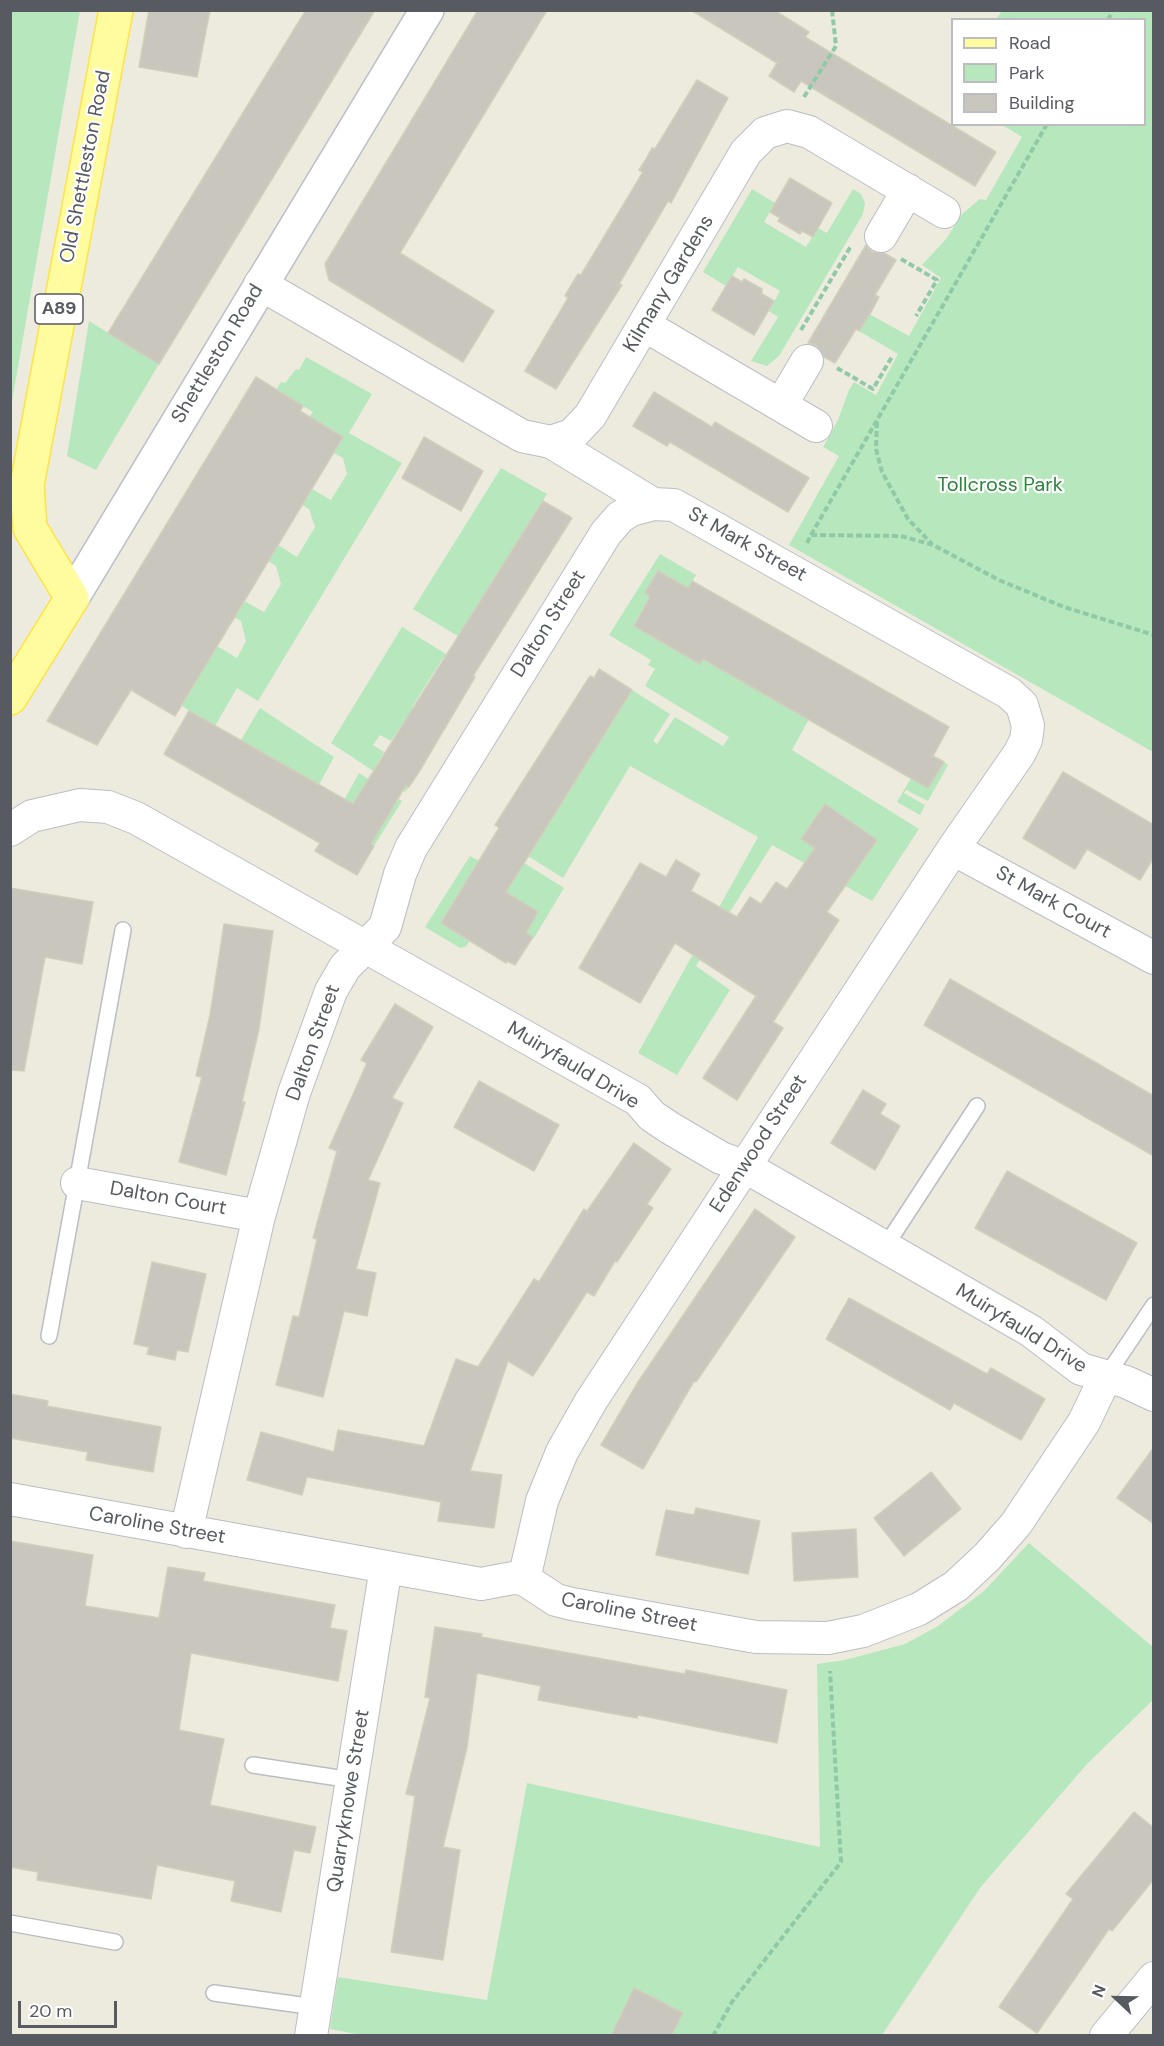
<!DOCTYPE html>
<style>
body{margin:0}
#map{position:relative;width:1164px;height:2046px;overflow:hidden;background:#edebde;font-family:"DM Sans",sans-serif}
canvas{display:block}
.frame{position:absolute;inset:0;border:12px solid #575a61;pointer-events:none}
.legend{position:absolute;left:951px;top:18px;width:195px;height:108px;box-sizing:border-box;background:#fff;border:2px solid #bcbdc0;margin:0;padding:8px 10px;list-style:none;font-size:18px;color:#575a61}
.legend li{display:flex;align-items:center;gap:12px;height:30px}
.legend b{width:30px;border:2px solid #bcbdc0}
.north{position:absolute;left:1086px;top:1968px;width:60px;height:60px;-webkit-text-stroke:4px #fff;paint-order:stroke;rotate:292deg;font-size:16px;font-weight:700;line-height:24px;text-align:center;color:#575a61}
.north::after{content:'';display:block;margin:auto;width:21px;height:27px;background:#575a61;clip-path:polygon(50% 0,100% 100%,50% 72%,0 100%)}
.scale{position:absolute;left:18px;top:2001px;width:99px;height:27px;box-sizing:border-box;border:3px solid #575a61;border-top:0;padding-left:8px;font-size:18px;line-height:21px;white-space:nowrap;color:#575a61;-webkit-text-stroke:4px #fff;paint-order:stroke}
</style>
<div id="map">
<canvas width="1164" height="2046"></canvas>
<div class="frame"></div>
<ul class="legend">
<li><b style="height:8px;background:#fffca0"></b>Road</li>
<li><b style="height:16px;background:#b7e8bd"></b>Park</li>
<li><b style="height:16px;background:#c9c7bd"></b>Building</li>
</ul>
<div class="north">N</div>
<div class="scale">20 m</div>
</div>
<script>
const c = document.querySelector('canvas').getContext('2d');
c.lineJoin = 'round';
function fillPath(path, color) { c.fillStyle = color; c.fill(path, 'evenodd'); }
const toPath = rows => new Path2D(rows.map(r => 'M' + r).join(''));
function strokePath(path, color, width, dash) { c.strokeStyle = color; c.lineWidth = width; c.lineCap = dash ? 'butt' : 'round'; c.setLineDash(dash || []); c.stroke(path); }
function drawText(font, color, halo, rows, align = 'center') {
  c.font = font + ' "DM Sans",sans-serif'; c.lineWidth = 4.5; c.setLineDash([]); c.textBaseline = 'middle'; c.strokeStyle = halo; c.fillStyle = color; for (const [text, x, y, turn = 0] of rows) {
    c.save(); c.translate(x, y); c.rotate((+turn || 0) * Math.PI / 180); c.textAlign = isNaN(turn) ? turn : align; if (halo) c.strokeText(text, 0, 0); c.fillText(text, 0, 0); c.restore();
  }
}
fillPath(toPath([
 [11,10,80,11,11,407,10,11],
 [1002,11,1153,11,1153,752,789,545,839,456,823,447,838,420,849,390,854,382,876,395,898,354,859,331,869,314,909,336,941,278,922,265,946,239,962,214,980,199,986,200,1022,137,1002,125,1144,124,1144,20,996,19],
 [752,189,775,203,764,222,806,247,818,228,827,233,853,189,861,194,865,203,863,214,779,356,767,366,751,361,778,317,769,311,780,291,738,267,726,286,703,272],
 [89,321,159,364,96,470,67,456],
 [306,357,372,394,349,433,402,463,258,701,237,688,215,726,182,706,217,646,237,658,246,641,241,621,234,617,244,601,264,612,281,584,276,566,268,561,278,545,297,557,315,527,309,509,302,505,312,489,331,500,347,474,343,458,334,453,343,437,317,421,248,496,313,412,276,390,281,382,285,383,296,369,299,370],
 [501,468,547,494,502,568,530,586,522,598,494,581,471,644,413,609],
 [660,554,696,575,688,588,657,571,645,592,651,596,634,626,700,664,703,659,809,719,792,750,919,829,872,901,772,845,696,966,730,990,677,1075,638,1053,758,837,630,766,563,878,528,856,632,690,670,714,653,741,657,744,675,717,723,746,729,737,645,686,655,669,648,665,651,660,609,635],
 [402,627,459,662,457,666,443,658,412,707,445,728,439,737,407,717,391,741,380,735,373,745,384,752,376,766,409,787,405,792,331,743],
 [260,708,334,757,319,785,241,740],
 [944,762,948,765,928,801,906,790,904,793,925,805,920,815,897,802,911,778,928,787],
 [359,773,402,801,374,846,344,800],
 [491,842,564,888,534,938,526,933,538,912,473,872,441,923,470,941,465,947,460,948,425,927,470,856,479,861],
 [1029,1543,1153,1647,1153,1700,1087,1764,980,1888,882,2035,365,2036,330,2029,338,1977,487,2000,527,1783,820,1847,817,1664,845,1660,905,1644,938,1626,984,1591]
]), '#b7e8bd');
const building = toPath([
 [149,10,210,10,197,77,139,67,149,10],
 [306,10,375,10,159,364,108,333,306,10],
 [478,10,547,10,400,253,494,311,463,362,329,280,325,264,478,10],
 [691,10,774,10,809,32,805,37,996,152,975,186,801,81,794,92,769,76,777,63,691,10],
 [697,80,728,98,671,203,668,201,619,284,622,285,556,389,525,371,568,298,565,296,572,284,578,274,581,275,643,172,639,170,646,159,652,148,655,149,697,80],
 [790,178,832,203,813,237,802,231,800,234,778,221,780,218,770,212,790,178],
 [866,245,872,252,884,253,896,260,875,295,879,297,870,314,859,331,856,329,835,363,824,357,817,346,808,343,866,245],
 [732,276,742,282,744,279,762,289,762,294,774,301,754,335,712,310,732,276],
 [256,377,303,406,300,411,343,437,175,716,131,690,97,745,47,721,256,377],
 [654,392,712,427,715,422,809,478,788,512,670,442,667,446,633,426,654,392],
 [424,437,483,471,461,511,402,478,424,437],
 [543,501,572,518,473,676,475,677,419,772,409,787,406,785,371,844,374,846,357,875,315,851,320,843,164,754,189,711,353,804,543,501],
 [658,571,688,588,692,581,949,727,933,756,944,762,928,788,703,659,700,664,634,626,650,597,645,592,658,571],
 [599,669,632,690,506,892,538,912,526,933,533,937,515,965,507,961,506,963,441,923,499,828,495,825,590,676,594,678,599,669],
 [1063,772,1154,825,1154,857,1140,880,1087,849,1075,869,1023,838,1063,772],
 [825,804,877,840,827,912,839,920,773,1022,783,1028,737,1100,703,1078,756,996,675,943,640,1003,579,968,640,863,666,877,676,860,700,874,691,891,737,917,750,897,761,904,776,882,787,889,815,848,801,839,825,804],
 [10,888,93,902,82,964,45,957,24,1071,10,1070,10,888],
 [224,924,273,931,259,1029,242,1102,245,1102,226,1175,179,1162,202,1077,196,1076,210,1015,224,924],
 [950,979,1154,1096,1154,1156,924,1025,950,979],
 [395,1004,433,1027,392,1098,403,1103,368,1180,380,1183,356,1269,376,1273,367,1316,344,1311,323,1397,276,1385,293,1316,299,1317,317,1239,313,1238,337,1151,329,1148,367,1063,361,1060,395,1004],
 [479,1081,559,1125,534,1171,454,1127,479,1081],
 [863,1090,886,1104,880,1114,900,1126,875,1170,831,1143,863,1090],
 [634,1143,671,1169,647,1204,653,1208,617,1262,615,1261,594,1296,587,1292,533,1376,508,1361,470,1471,502,1475,494,1528,438,1521,441,1502,307,1477,302,1495,247,1480,261,1432,334,1452,338,1430,424,1446,456,1359,478,1367,534,1279,539,1282,584,1209,587,1211,634,1143],
 [1007,1171,1137,1243,1106,1300,975,1228,1007,1171],
 [755,1209,795,1237,696,1382,694,1381,643,1469,601,1445,638,1382,755,1209],
 [152,1262,206,1274,188,1352,177,1350,175,1360,147,1354,149,1347,134,1344,152,1262],
 [849,1298,987,1374,991,1368,1045,1399,1021,1440,954,1403,950,1410,826,1339,849,1298],
 [10,1394,48,1401,47,1406,161,1427,153,1472,86,1460,88,1452,10,1438,10,1394],
 [1154,1447,1154,1524,1117,1498,1154,1447],
 [931,1472,961,1509,904,1556,874,1518,931,1472],
 [696,1508,760,1521,748,1574,656,1555,666,1510,694,1515,696,1508],
 [856,1529,858,1577,794,1581,792,1533,856,1529],
 [10,1541,93,1555,85,1606,159,1618,168,1567,205,1573,203,1581,335,1605,330,1628,347,1631,338,1681,191,1653,179,1730,224,1739,210,1805,316,1827,310,1853,294,1850,281,1912,231,1901,235,1881,157,1865,151,1899,37,1880,38,1872,10,1867,10,1541],
 [435,1627,482,1634,481,1637,685,1674,686,1670,787,1690,777,1743,638,1715,637,1718,538,1700,541,1686,477,1673,467,1747,443,1847,460,1850,443,1960,391,1952,415,1796,406,1794,430,1698,425,1697,435,1627],
 [1134,1812,1154,1828,1154,1879,1112,1931,1109,1929,1037,2033,999,2007,1073,1899,1066,1894,1134,1812],
 [634,1988,683,2013,671,2036,611,2036,634,1988]
]);
fillPath(building, '#c9c7bd');
strokePath(building, '#d2cebc', 1.5);
const lane = toPath([
 [885,1247,977,1106],
 [49,1336,123,930],
 [1105,1378,1154,1305],
 [253,1765,352,1780],
 [10,1923,115,1942],
 [214,1993,315,2007]
]);
const street = toPath([
 [881,236,908,190],
 [260,284,522,436,551,442,653,504],
 [644,325,816,426],
 [781,405,807,361],
 [551,442,572,435,590,416,746,152,765,133,787,126,809,132,944,212],
 [10,830,32,816,80,805,108,807,136,818,638,1100,652,1116,670,1128,721,1158,744,1166,1031,1331,1081,1369,1126,1382,1154,1395],
 [953,849,1154,958],
 [77,1183,259,1216],
 [10,1499,481,1584,513,1578,524,1579,556,1600,572,1604,756,1637,828,1638,863,1631,919,1609,956,1586,987,1557,1016,1524,1084,1422,1105,1378],
 [186,1532,259,1216,294,1093,331,991,345,967,385,927,400,874,411,848,606,533,620,517,631,510,653,504,674,505,1009,693,1022,705,1028,726,1026,740,1019,754,953,849,591,1401,562,1452,542,1501,524,1579],
 [311,2036,386,1567],
 [1106,2036,1154,1978]
]);
const secondary = toPath([
 [72,598,427,10]
]);
const primary = toPath([
 [10,698,72,598,30,528,27,485,116,10]
]);
strokePath(lane, '#bbbdc4', 18);
strokePath(street, '#bbbdc4', 34);
strokePath(secondary, '#bbbec6', 36);
strokePath(primary, '#ffe344', 36);
strokePath(toPath([
 [1108,20,1113,10],
 [804,97,836,46,832,10],
 [901,259,937,280,916,316],
 [801,330,851,246],
 [837,368,873,389,893,355],
 [877,422,876,449,882,472,908,519,932,544],
 [811,535,1047,124],
 [807,543,811,535,901,536,933,545,999,580,1064,607,1154,635],
 [713,2036,732,2002,841,1862,830,1671]
]), '#90c9a7', 4, [6, 3]);
strokePath(lane, '#fff', 15);
strokePath(street, '#fff', 32);
strokePath(secondary, '#fff', 33);
strokePath(primary, '#fffca0', 33);
for (const [x, y, w] of [
 [59,309,48]
]) { const box = new Path2D(); box.roundRect(x - w / 2, y - 15, w, 30, 4.5); c.fillStyle = '#fff'; c.fill(box); strokePath(box, '#575a61', 1.5); }
drawText('bold 18px', '#575a61', null, [
 ["A89",59,309]
]);
drawText('20px', '#575a61', '#fff', [
 ["Old Shettleston Road",86,167,-79],
 ["Kilmany Gardens",669,284,-59],
 ["Shettleston Road",218,354,-59],
 ["St Mark Street",747,545,29],
 ["Dalton Street",549,624,-58],
 ["St Mark Court",1053,903,29],
 ["Dalton Street",314,1043,-70],
 ["Muiryfauld Drive",573,1066,31],
 ["Edenwood Street",759,1144,-57],
 ["Dalton Court",168,1199,10],
 ["Muiryfauld Drive",1021,1329,32],
 ["Caroline Street",157,1526,10],
 ["Caroline Street",629,1613,11],
 ["Quarryknowe Street",349,1801,-81]
]);
drawText('20px', '#2c853b', '#fff', [
 ["Tollcross Park",1000,486]
]);
</script>
